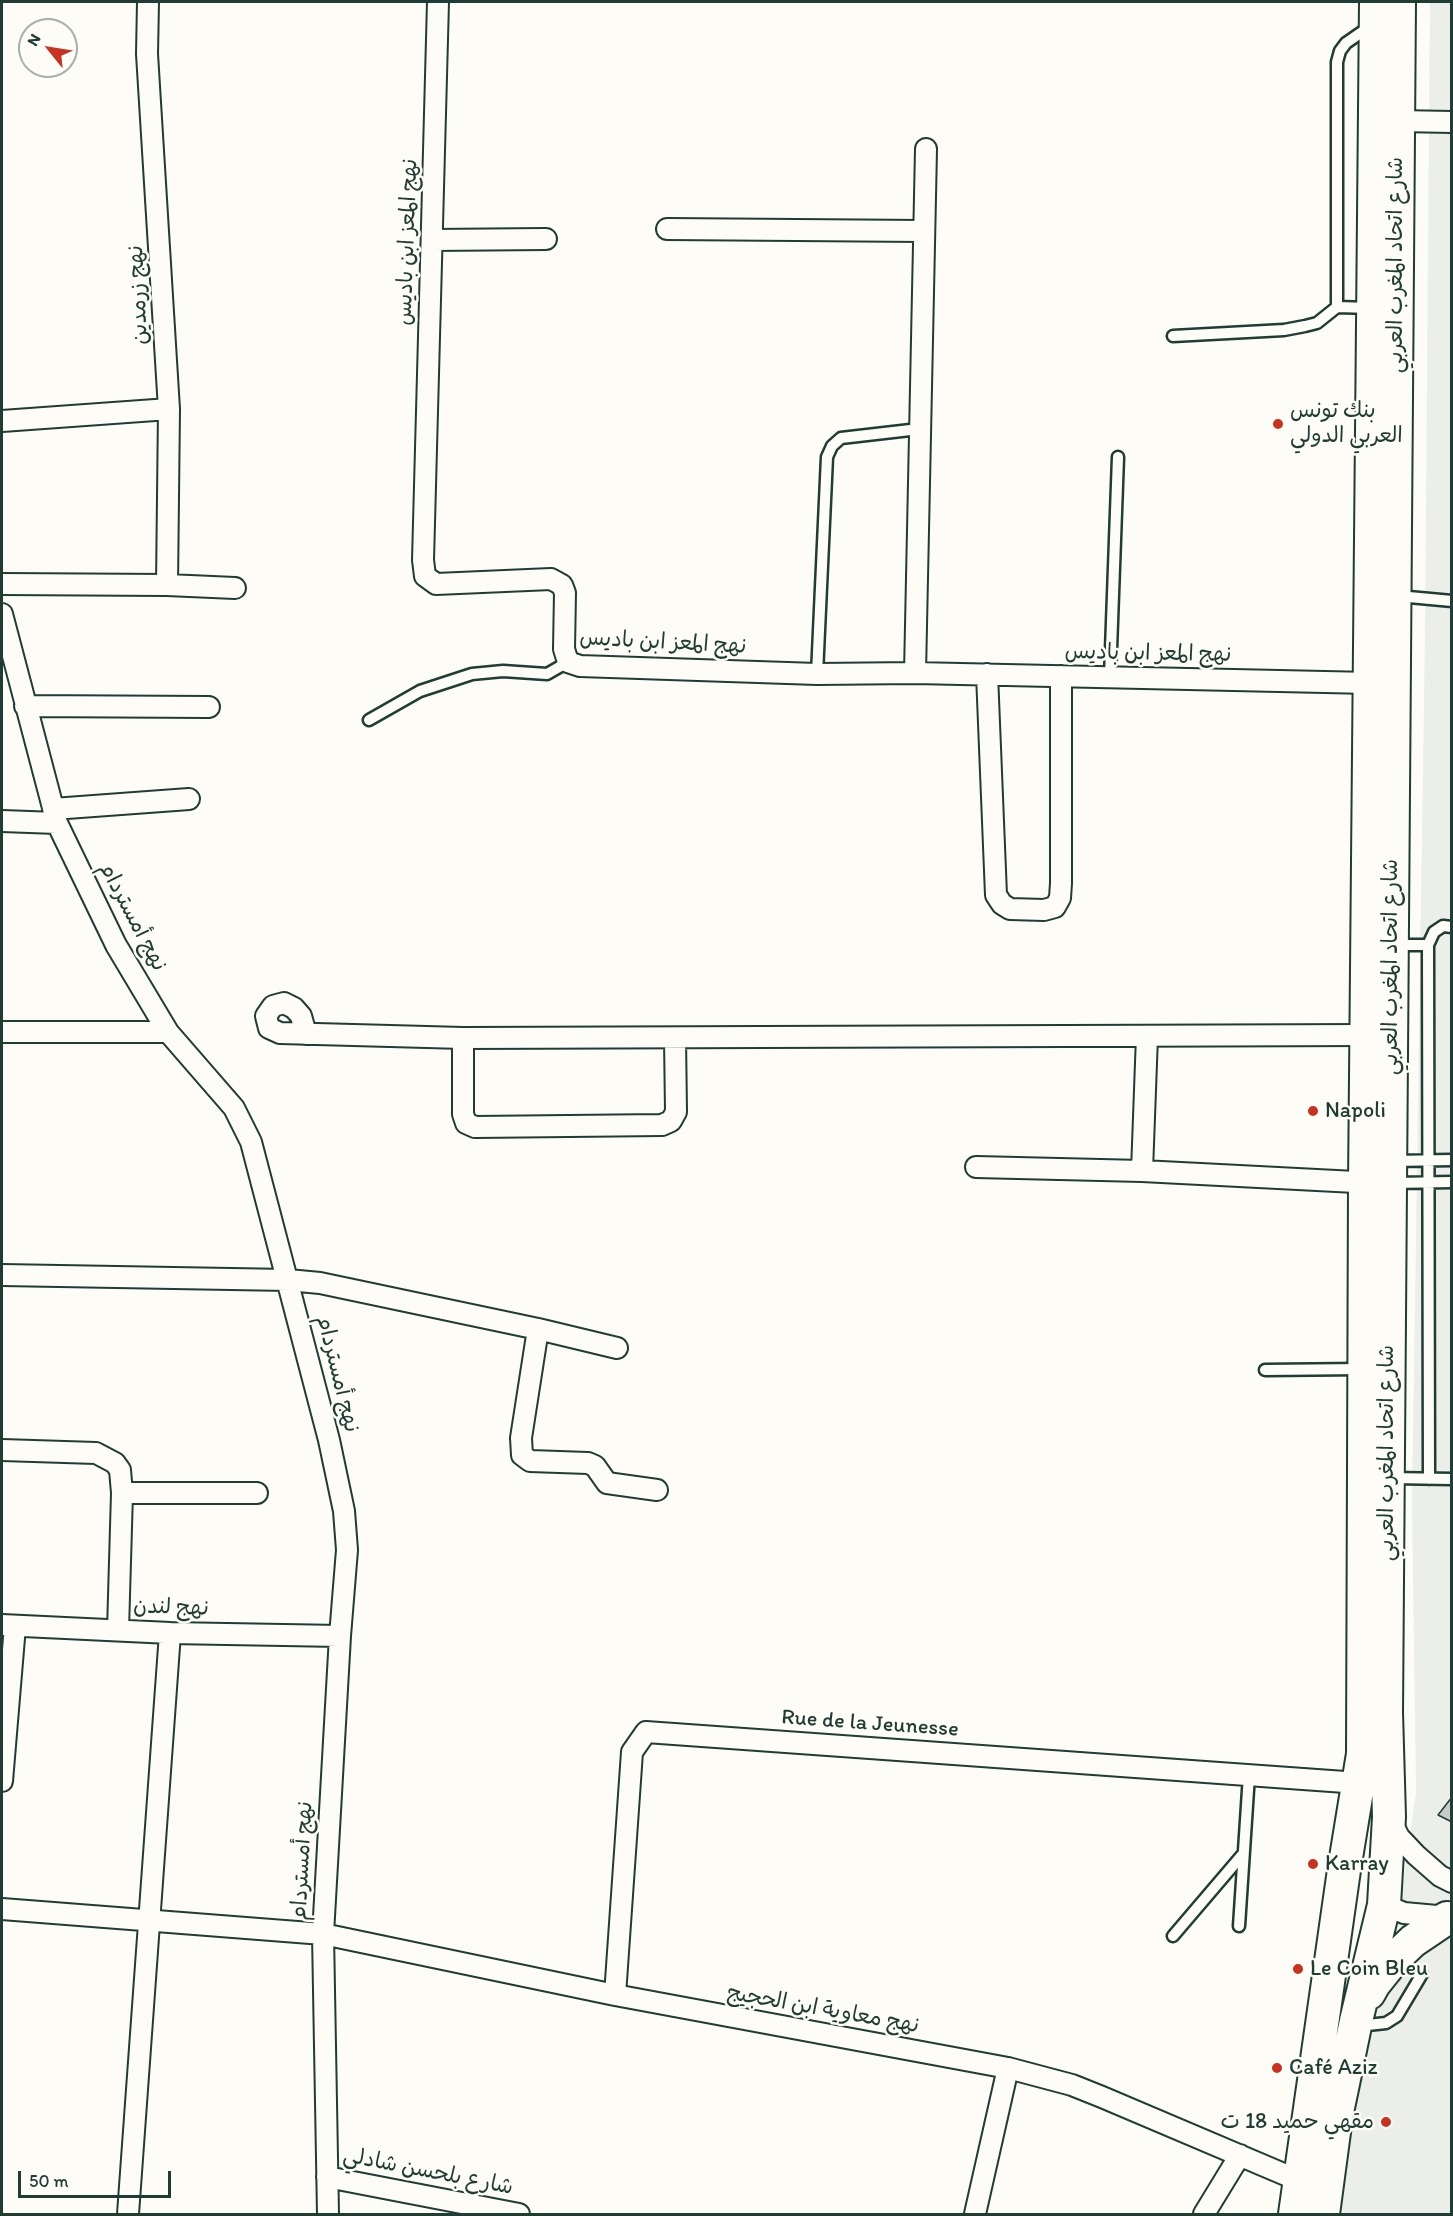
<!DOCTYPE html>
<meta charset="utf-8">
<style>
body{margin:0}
#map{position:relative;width:1453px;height:2216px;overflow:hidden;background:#fdfcf7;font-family:Itim,sans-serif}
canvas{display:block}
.frame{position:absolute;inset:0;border:3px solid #1f3d34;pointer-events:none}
.north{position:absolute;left:18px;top:18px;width:60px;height:60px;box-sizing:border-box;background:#fdfcf7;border:2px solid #a4b0a9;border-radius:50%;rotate:300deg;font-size:16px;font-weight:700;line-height:24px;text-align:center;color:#1f3d34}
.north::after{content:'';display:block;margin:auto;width:21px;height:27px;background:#c8321e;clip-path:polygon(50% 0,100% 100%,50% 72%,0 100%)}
.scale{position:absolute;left:18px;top:2171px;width:153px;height:27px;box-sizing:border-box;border:3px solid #1f3d34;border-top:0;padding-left:8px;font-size:18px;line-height:21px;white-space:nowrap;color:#1f3d34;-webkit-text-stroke:4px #fdfcf7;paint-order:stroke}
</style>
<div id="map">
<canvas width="1453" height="2216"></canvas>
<div class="frame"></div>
<div class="north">N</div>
<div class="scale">50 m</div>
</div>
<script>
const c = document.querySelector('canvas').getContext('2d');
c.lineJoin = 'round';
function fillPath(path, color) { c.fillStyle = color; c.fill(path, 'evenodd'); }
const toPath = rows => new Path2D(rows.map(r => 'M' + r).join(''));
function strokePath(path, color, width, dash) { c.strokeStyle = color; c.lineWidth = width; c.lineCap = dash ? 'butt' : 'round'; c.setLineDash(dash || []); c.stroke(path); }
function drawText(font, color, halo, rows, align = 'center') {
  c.font = font + ' Itim,"Playpen Sans Arabic",sans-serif'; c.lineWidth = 5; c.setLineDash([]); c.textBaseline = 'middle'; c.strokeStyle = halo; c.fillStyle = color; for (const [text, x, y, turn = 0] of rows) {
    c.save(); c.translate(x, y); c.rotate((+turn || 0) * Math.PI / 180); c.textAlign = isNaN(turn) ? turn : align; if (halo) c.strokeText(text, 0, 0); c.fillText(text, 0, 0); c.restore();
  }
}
fillPath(toPath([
 [1430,2,1451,2,1451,2214,1338,2214,1368,2020,1399,1911,1416,1792,1412,1504,1425,633]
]), '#eceee9');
const building = toPath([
 [1452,1797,1452,1822,1438,1815,1452,1797]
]);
fillPath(building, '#c6cdc7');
strokePath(building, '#1f3d34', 1.5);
const lane = toPath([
 [1371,308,1337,307,1337,62,1340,51,1346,43,1372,25],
 [1173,336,1284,330,1305,326,1317,323,1337,307],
 [1398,596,1452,601],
 [817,674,827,457,832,446,841,438,919,429],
 [1110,677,1118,457],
 [369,720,420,691,472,674,503,671,547,674,568,662],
 [1396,945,1428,945,1434,932,1443,926,1452,927],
 [1428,945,1429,1479],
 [1392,1161,1452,1160],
 [1393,1183,1452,1182],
 [1265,1370,1361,1369],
 [1391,1478,1452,1479],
 [1239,1926,1249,1775],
 [1173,1936,1243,1854],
 [1358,2026,1386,2023,1397,2016,1422,1974]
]);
const street = toPath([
 [148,2,147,54,169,409,167,585],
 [438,2,423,560,425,576,436,584,551,579,562,585,565,593,564,649,568,662,580,666,817,674,915,673,1370,683],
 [1398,121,1452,122],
 [667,229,923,231],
 [432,240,546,239],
 [2,421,169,409],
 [2,584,167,585,235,588],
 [2,614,57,823,116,945,168,1032,234,1108,251,1142,329,1440,344,1511,347,1550,340,1636,323,1934,328,2214],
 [915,673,926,149],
 [987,674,996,895,1002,904,1010,909,1044,910,1055,907,1060,898,1061,883,1061,676],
 [25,706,209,707],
 [53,809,189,799],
 [2,821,57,823],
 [2,1032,168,1032],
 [306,1034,301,1016,294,1008,284,1003,273,1006,266,1016,269,1028,280,1033,463,1038,1367,1035],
 [463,1038,463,1114,466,1123,475,1127,662,1125,671,1121,676,1112,675,1038],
 [976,1167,1142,1171,1375,1183],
 [1142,1171,1147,1036],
 [2,1275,288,1280,320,1283,538,1329,617,1348],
 [538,1329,521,1438,522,1455,530,1461,588,1463,595,1466,607,1483,657,1490],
 [2,1450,96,1453,115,1463,120,1470,122,1493,118,1630],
 [122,1493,257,1493],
 [2,1625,170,1633,340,1636],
 [2,1781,15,1626],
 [1390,1819,1399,1837,1416,1855,1440,1876,1452,1882],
 [1384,1905,1404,1913,1448,1917],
 [2,1909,323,1934,615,1995,1008,2068,1072,2085,1102,2097,1300,2181],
 [615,1995,632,1752,646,1732,1359,1783],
 [327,2177,519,2214],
 [128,2214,170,1633],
 [975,2214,1008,2068],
 [1204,2214,1240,2155]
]);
const primary = toPath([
 [1369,1993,1374,1984,1394,1959,1413,1941,1447,1918],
 [1295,2214,1344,1870,1363,1754,1365,1183,1376,2],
 [1323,2214,1336,2117,1356,2021,1384,1905,1389,1817,1386,1712,1399,2]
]);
strokePath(lane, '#1f3d34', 15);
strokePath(street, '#1f3d34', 24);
strokePath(primary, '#1f3d34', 36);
strokePath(lane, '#fdfcf7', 10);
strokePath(street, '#fdfcf7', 20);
strokePath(primary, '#fdfcf7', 32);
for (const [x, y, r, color] of [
 [1278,424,6,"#c8321e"],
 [1313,1111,6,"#c8321e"],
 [1313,1864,6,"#c8321e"],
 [1298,1969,6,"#c8321e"],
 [1277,2068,6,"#c8321e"],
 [1386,2122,6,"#c8321e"]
]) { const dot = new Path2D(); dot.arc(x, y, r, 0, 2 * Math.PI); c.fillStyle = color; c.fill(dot); strokePath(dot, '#fdfcf7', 2); }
drawText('22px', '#1f3d34', '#fdfcf7', [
 ["نهج المعز ابن باديس",408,242,-88],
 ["شارع اتحاد المغرب العربي",1396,265,-90],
 ["نهج زرمدين",139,295,-93],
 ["نهج المعز ابن باديس",663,643,3],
 ["نهج المعز ابن باديس",1148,654,1],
 ["نهج أمستردام",132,917,62],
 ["شارع اتحاد المغرب العربي",1391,967,-90],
 ["نهج أمستردام",337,1374,76],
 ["شارع اتحاد المغرب العربي",1387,1453,-90],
 ["نهج لندن",171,1608,2],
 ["Rue de la Jeunesse",870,1724,4],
 ["نهج أمستردام",303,1861,-87],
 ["نهج معاوية ابن الحجيج",823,2010,10],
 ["شارع بلحسن شادلي",428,2172,11]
]);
drawText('22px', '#1f3d34', '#fdfcf7', [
 ["بنك تونس",1290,411],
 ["العربي الدولي",1290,436],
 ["Napoli",1325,1111],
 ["Karray",1325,1864],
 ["Le Coin Bleu",1310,1969],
 ["Café Aziz",1289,2068],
 ["مقهي حميد 18 ت",1374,2122,"right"]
], 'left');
</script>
